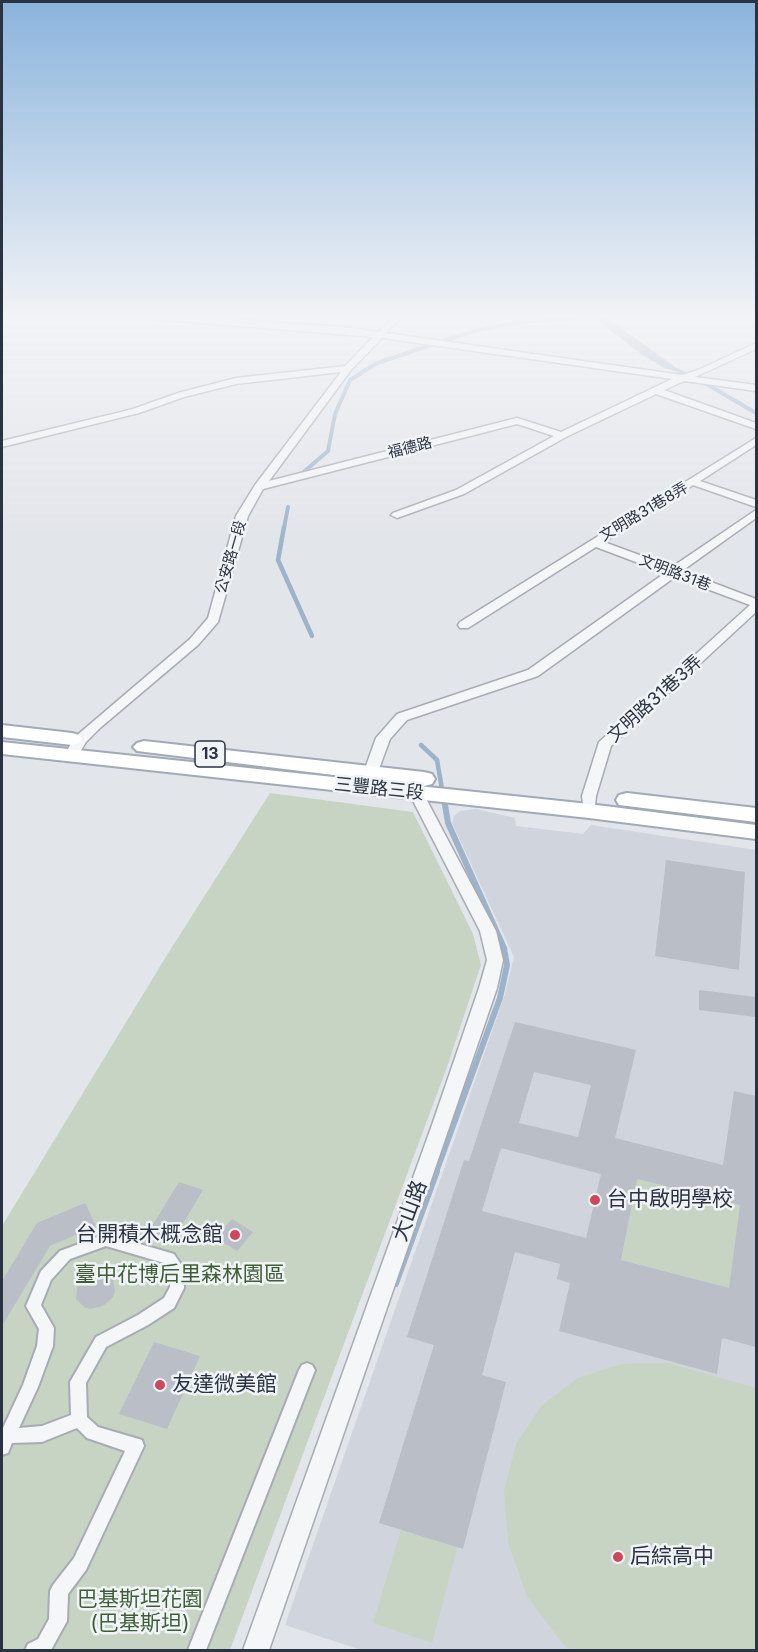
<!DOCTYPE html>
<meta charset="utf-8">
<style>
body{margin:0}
#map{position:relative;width:758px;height:1652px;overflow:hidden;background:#e2e5ea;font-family:Inter,sans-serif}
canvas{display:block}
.frame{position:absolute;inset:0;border:3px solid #2a3342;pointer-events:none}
</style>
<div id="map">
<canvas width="758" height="1652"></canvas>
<div class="frame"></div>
</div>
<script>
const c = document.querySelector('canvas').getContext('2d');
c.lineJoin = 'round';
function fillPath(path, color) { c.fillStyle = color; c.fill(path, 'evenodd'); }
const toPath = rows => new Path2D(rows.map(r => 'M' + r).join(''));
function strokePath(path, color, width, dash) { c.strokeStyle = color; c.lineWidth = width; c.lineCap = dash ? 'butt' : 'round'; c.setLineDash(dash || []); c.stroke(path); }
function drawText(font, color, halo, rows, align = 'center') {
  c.font = font + ' Inter,"Noto Sans TC",sans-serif'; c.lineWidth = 5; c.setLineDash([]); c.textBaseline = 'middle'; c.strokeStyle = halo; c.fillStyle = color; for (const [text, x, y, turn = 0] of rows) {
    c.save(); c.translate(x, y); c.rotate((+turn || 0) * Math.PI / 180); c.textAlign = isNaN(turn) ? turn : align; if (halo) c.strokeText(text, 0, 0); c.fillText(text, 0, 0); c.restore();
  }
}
fillPath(toPath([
 [476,809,515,818,516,826,583,834,591,825,756,850,756,1650,361,1650,285,1625,505,994,514,957,452,823,454,816,460,811]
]), '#d0d4dc');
fillPath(toPath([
 [270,793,413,812,473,934,481,965,447,1067,230,1650,2,1650,2,1226,167,955],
 [637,1179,740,1205,729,1288,621,1260],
 [668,1363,756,1388,756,1650,571,1650,562,1643,527,1596,508,1543,504,1491,516,1444,542,1405,578,1378,621,1364],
 [405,1516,461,1534,432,1643,373,1623]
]), '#c7d4c3');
strokePath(toPath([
 [668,366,692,377],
 [703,382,756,413],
 [299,476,328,451,335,414,350,380,377,363,477,330,524,322,597,316],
 [284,528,288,507]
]), '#9db3ca', 4);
strokePath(toPath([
 [284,527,278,560,312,636],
 [421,745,437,760,445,807]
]), '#9db3ca', 4.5);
strokePath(toPath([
 [436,1172,500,998,507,965,504,948,448,823,445,805]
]), '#9db3ca', 6);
strokePath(toPath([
 [395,1283,436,1171]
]), '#9db3ca', 8);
fillPath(toPath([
 [592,316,604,316,674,366,668,369,664,368,641,354,592,316]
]), '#9db3ca');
fillPath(toPath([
 [666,860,745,872,739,970,655,956],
 [699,990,756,997,756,1017,699,1010],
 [515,1022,636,1050,615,1138,723,1165,734,1091,756,1096,756,1347,722,1338,717,1374,559,1331,570,1283,557,1279,560,1264,515,1252,482,1375,506,1382,463,1549,379,1523,434,1345,407,1337,464,1160,469,1161],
 [534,1072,591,1085,578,1137,519,1123],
 [501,1148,601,1174,586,1238,482,1211],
 [637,1179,740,1205,729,1288,621,1260],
 [179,1182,203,1190,173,1240,149,1231],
 [85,1203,96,1226,50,1246,2,1326,2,1281,37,1223],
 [232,1219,253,1232,237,1251,216,1238],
 [97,1273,109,1276,113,1280,115,1291,113,1297,103,1306,90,1309,84,1307,76,1299,77,1287,85,1278],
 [154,1342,200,1356,167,1429,119,1414]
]), '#b9bec7');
const pedestrian = toPath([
 [106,1234,174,1254,184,1269,184,1288,174,1308,148,1325,106,1347,86,1383,87,1417,98,1427,142,1440,144,1446,86,1570,68,1594,67,1621,51,1650,25,1650,28,1644,38,1639,49,1619,50,1591,53,1585,74,1558,125,1451,87,1438,77,1428,42,1442,12,1443,8,1453,2,1455,2,1430,23,1385,37,1346,39,1329,26,1306,41,1271,60,1251,106,1234],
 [106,1246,164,1263,170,1271,170,1287,164,1298,138,1315,96,1337,70,1382,71,1415,42,1426,19,1428,38,1387,53,1346,54,1328,41,1305,51,1280,70,1259,106,1246],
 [307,1363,312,1365,315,1370,206,1650,188,1650,299,1370,302,1365,307,1363]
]);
const minor = toPath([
 [148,316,181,316,344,327,378,332,394,316,402,316,386,333,682,375,698,370,756,343,756,349,695,377,756,385,756,391,684,381,664,390,756,423,756,429,656,394,566,437,464,494,397,518,391,515,393,513,456,490,554,436,517,424,263,489,248,516,218,622,198,645,100,728,86,742,77,757,72,758,65,754,75,737,190,639,208,618,236,516,255,485,341,372,236,384,184,397,139,413,2,447,2,441,133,409,178,393,236,378,345,366,373,337,152,319,148,316],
 [382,338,672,379,561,432,517,418,269,481,351,370,382,338],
 [756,438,756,445,700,481,756,500,756,507,693,485,604,542,672,567,756,510,756,518,682,571,756,599,756,612,611,746,596,796,594,814,584,814,582,796,599,742,750,605,675,577,538,676,407,720,390,739,372,788,370,791,360,791,358,788,376,738,397,714,528,670,665,573,596,547,468,628,460,628,458,625,460,622,756,438],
 [418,774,425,778,423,793,496,931,503,960,497,988,450,1125,269,1650,243,1650,432,1125,479,988,487,960,480,931,409,793,411,778,418,774]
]);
const primary = toPath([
 [2,725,72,733,79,735,82,739,79,743,72,745,2,737,2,725],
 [144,741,424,772,432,774,435,779,432,784,424,786,137,751,133,747,137,743,144,741],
 [2,742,589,804,756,825,756,839,589,818,2,754,2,742],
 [627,793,756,808,756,822,619,805,616,800,619,795,627,793]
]);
strokePath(pedestrian, '#a7acb4', 4);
strokePath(minor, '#a7acb4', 3);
strokePath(primary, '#a1aab6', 4);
fillPath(pedestrian, '#f4f6f8');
fillPath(minor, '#f4f6f8');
fillPath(primary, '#fff');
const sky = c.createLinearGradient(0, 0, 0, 547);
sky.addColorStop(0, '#8ab4dc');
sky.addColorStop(0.58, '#f2f3f6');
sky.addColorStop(1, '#f2f3f600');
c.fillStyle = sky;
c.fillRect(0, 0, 758, 547);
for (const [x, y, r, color] of [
 [595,1200,6,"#ce475d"],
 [235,1235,6,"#ce475d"],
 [160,1385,6,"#ce475d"],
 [618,1557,6,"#ce475d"]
]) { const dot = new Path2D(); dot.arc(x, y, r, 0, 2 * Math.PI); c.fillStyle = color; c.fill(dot); strokePath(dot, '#f1f4f7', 2); }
drawText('15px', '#2a3342', '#f1f4f7', [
 ["福德路",410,448,-14],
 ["文明路31巷8弄",644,512,-31],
 ["公安路一段",231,557,-74],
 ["文明路31巷",675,573,21]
]);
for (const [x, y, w] of [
 [210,754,30]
]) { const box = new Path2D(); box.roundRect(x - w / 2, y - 13, w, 26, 4.5); c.fillStyle = '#f1f4f7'; c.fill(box); strokePath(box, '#2a3342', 1.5); }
drawText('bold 16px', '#2a3342', null, [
 ["13",210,754]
]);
drawText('18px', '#2a3342', '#f1f4f7', [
 ["文明路31巷3弄",655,699,-42],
 ["三豐路三段",379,789,6]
]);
drawText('21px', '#2a3342', '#f1f4f7', [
 ["台中啟明學校",607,1200],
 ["台開積木概念館",223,1235,"right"],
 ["友達微美館",172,1385],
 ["后綜高中",630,1557]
], 'left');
drawText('21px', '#2a3342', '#f1f4f7', [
 ["大山路",410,1211,-70]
]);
drawText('21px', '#3f5e37', '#f1f4f7', [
 ["臺中花博后里森林園區",180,1275],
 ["巴基斯坦花園",140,1600],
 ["(巴基斯坦)",140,1624]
]);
</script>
